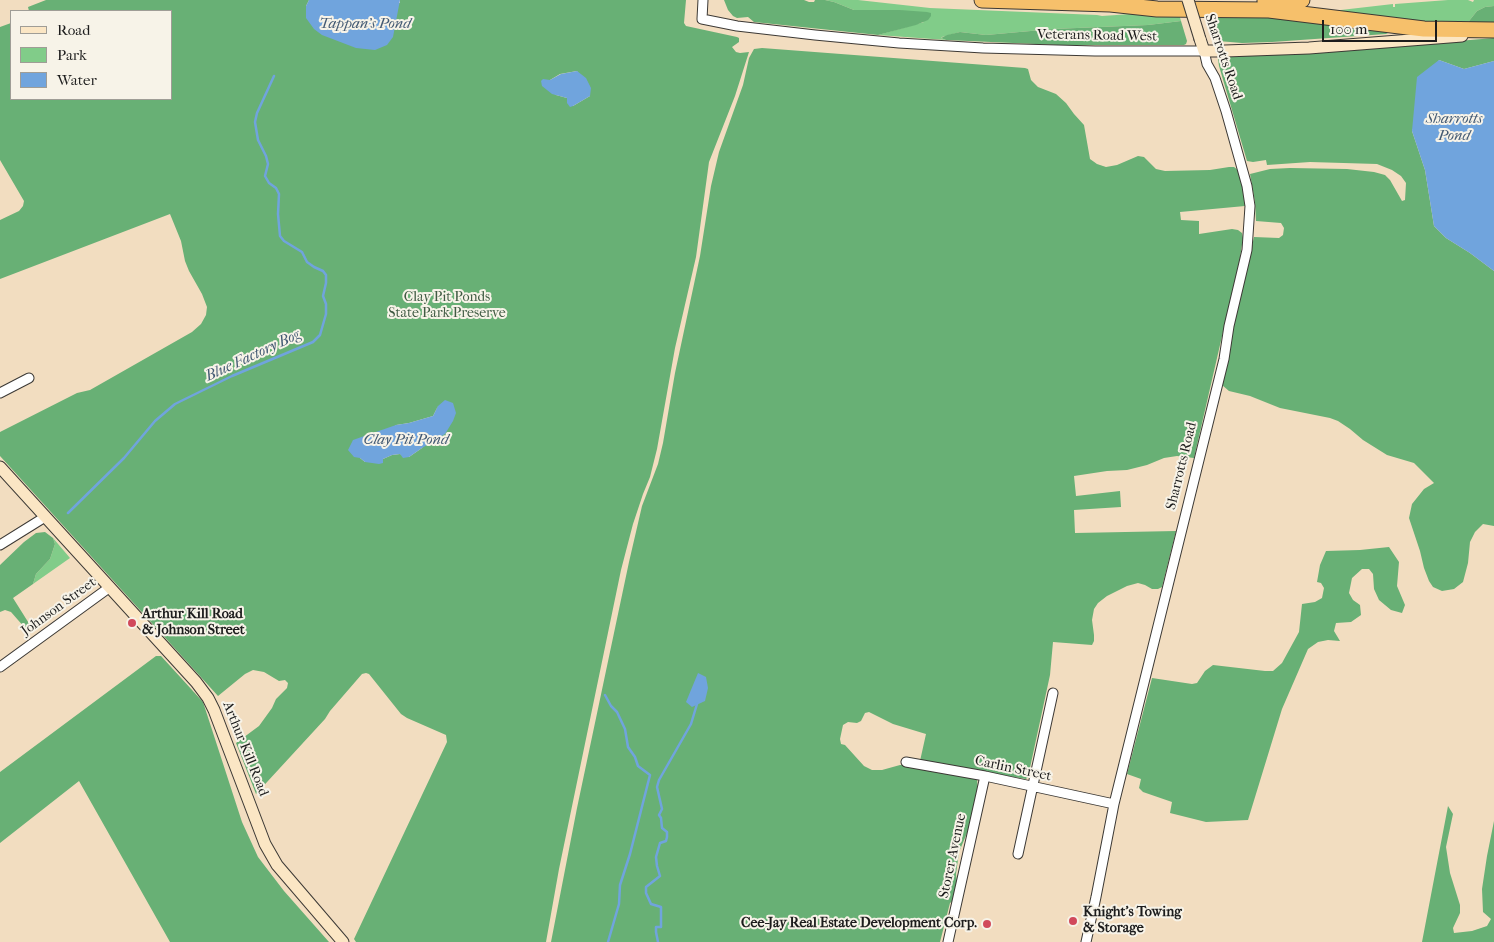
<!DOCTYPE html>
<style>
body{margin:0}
#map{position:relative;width:1494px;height:942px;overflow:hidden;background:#f2ddc0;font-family:"IM FELL French Canon",serif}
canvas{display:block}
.legend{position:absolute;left:10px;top:10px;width:162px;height:90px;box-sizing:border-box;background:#f7f3e8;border:1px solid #9f9d96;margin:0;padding:6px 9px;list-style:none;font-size:15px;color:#1c1c1c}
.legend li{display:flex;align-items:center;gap:10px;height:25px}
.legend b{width:25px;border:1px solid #9f9d96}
.scale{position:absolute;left:1322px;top:20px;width:115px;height:22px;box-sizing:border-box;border:2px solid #1c1c1c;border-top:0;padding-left:6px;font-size:15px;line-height:18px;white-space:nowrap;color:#1c1c1c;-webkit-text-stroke:4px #f7f3e8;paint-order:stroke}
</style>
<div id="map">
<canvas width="1494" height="942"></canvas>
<ul class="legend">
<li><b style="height:6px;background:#fbe6c4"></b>Road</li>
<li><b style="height:14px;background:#81cc89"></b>Park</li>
<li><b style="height:14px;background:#70a4dd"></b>Water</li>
</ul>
<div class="scale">100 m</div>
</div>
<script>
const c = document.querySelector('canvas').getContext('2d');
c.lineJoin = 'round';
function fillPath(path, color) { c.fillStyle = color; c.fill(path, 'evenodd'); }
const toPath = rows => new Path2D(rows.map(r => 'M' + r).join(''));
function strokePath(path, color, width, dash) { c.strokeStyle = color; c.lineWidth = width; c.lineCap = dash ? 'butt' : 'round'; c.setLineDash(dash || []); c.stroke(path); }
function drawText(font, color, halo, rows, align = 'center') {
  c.font = font + ' "IM FELL French Canon",serif'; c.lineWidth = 4; c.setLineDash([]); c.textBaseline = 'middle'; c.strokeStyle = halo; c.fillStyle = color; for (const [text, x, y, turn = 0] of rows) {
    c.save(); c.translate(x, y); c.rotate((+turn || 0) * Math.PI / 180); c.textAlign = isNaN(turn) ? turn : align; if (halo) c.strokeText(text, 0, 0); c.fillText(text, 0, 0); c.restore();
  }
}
fillPath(toPath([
 [825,0,858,0,930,8,1097,15,1102,16,1131,14,1179,14,1181,21,1148,25,1053,29,986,35,960,32,942,37,941,38,946,40,878,35,924,22,900,10,854,10,834,2],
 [1448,0,1468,0,1473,2,1474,0,1494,0,1494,6,1485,7,1477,11,1465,26,1453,26,1332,11,1393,4,1393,7,1395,7,1395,4],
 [53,538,70,558,33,584,36,574,50,559,55,544]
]), '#81cc89');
fillPath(toPath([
 [46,0,309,0,306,6,400,3,400,0,686,0,684,23,686,26,737,37,739,38,739,42,732,47,736,52,740,53,749,52,735,96,709,162,696,257,675,348,657,449,650,477,643,494,633,524,621,570,559,869,546,942,356,942,354,939,447,742,446,735,407,718,401,714,369,674,366,673,362,674,330,711,325,719,256,794,236,743,259,726,272,708,276,699,287,688,288,683,285,680,279,681,264,672,253,670,245,674,218,696,0,456,0,432,77,393,90,390,192,332,201,324,206,315,207,307,202,294,189,271,185,261,181,241,170,214,0,279,0,220,19,211,23,206,24,201,0,160,0,27,11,23,11,99,171,99,171,11,29,11,28,7],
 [577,71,590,96,573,106,567,98,556,95,549,90,550,80,560,74],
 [438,406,422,448,409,457,400,454,392,455,383,459,365,462,360,458,396,425,409,423,433,416],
 [724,0,804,0,809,2,814,2,815,0,825,0,834,2,854,10,900,10,927,12,931,13,931,16,928,20,916,25,878,35,754,22,748,17,737,18,733,16,728,10],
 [1494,6,1494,26,1465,26,1477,11,1485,7],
 [1206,15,1285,16,1390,32,1386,34,1272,42,1242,43,1218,41,1213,36],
 [1181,21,1187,41,1186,44,1184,45,1058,45,946,40,941,38,947,35,960,32,986,35,1053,29,1148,25],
 [1494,38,1494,61,1464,69,1439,60,1412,131,1425,170,1434,226,1446,238,1470,253,1494,271,1494,526,1483,524,1475,532,1470,542,1468,563,1463,582,1454,589,1442,591,1433,587,1429,581,1424,568,1420,551,1409,518,1412,504,1424,489,1434,483,1414,463,1387,455,1363,440,1350,429,1338,421,1330,418,1280,408,1250,396,1229,391,1222,385,1221,379,1254,237,1279,238,1283,235,1284,228,1281,223,1256,221,1255,202,1250,174,1270,169,1290,168,1347,169,1374,172,1385,175,1390,180,1402,201,1405,200,1406,183,1401,176,1392,170,1377,164,1310,162,1267,165,1266,160,1253,162,1247,161,1219,66,1218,59,1220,57,1223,55,1386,47],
 [762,48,1025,68,1028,69,1031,80,1038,87,1056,94,1066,103,1074,114,1084,125,1090,159,1097,164,1106,167,1117,165,1138,156,1144,157,1156,169,1165,171,1210,170,1229,167,1234,167,1238,170,1243,187,1245,206,1180,212,1181,220,1199,221,1199,234,1232,229,1238,230,1242,233,1243,238,1240,258,1194,458,1177,456,1164,458,1147,465,1127,470,1107,471,1074,476,1076,496,1120,491,1121,507,1074,510,1075,533,1176,531,1162,587,1158,589,1152,589,1145,585,1138,583,1127,586,1107,596,1098,603,1094,609,1092,620,1094,635,1094,641,1092,645,1053,642,1050,675,1028,777,1026,779,920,761,926,734,893,724,869,712,865,713,861,721,857,723,848,722,843,725,840,739,841,744,845,745,864,766,872,770,882,770,900,765,907,765,977,779,978,790,970,826,959,852,956,874,957,882,954,900,950,903,940,942,551,942,577,808,629,562,642,506,658,464,663,443,675,373,700,256,711,186,719,152,743,85,749,58,754,49],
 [45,532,53,538,55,544,50,559,36,574,33,584,13,598,30,625,25,628,11,612,5,610,0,612,0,565,24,542,36,533],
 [1389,547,1399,562,1397,586,1405,605,1402,613,1391,610,1379,600,1374,589,1373,574,1369,569,1362,569,1352,578,1349,593,1353,600,1360,605,1361,615,1351,622,1336,623,1334,631,1340,641,1328,640,1318,642,1308,649,1282,709,1248,820,1206,822,1170,813,1172,802,1143,792,1139,788,1141,779,1127,774,1152,678,1192,684,1197,683,1205,671,1213,665,1265,671,1273,671,1282,663,1299,632,1302,604,1315,602,1322,598,1324,588,1321,583,1317,582,1320,565,1326,551,1360,550],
 [156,656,161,656,203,702,242,822,258,857,284,891,329,942,170,942,79,781,0,843,0,772],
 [1448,806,1453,814,1446,847,1450,873,1460,905,1460,913,1453,928,1454,933,1472,931,1487,926,1491,919,1483,912,1482,889,1487,856,1494,821,1494,942,1422,942]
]), '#68b075');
fillPath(toPath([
 [309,0,400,0,393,37,387,45,375,50,356,48,322,35,314,29,306,18,306,6],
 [1439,60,1464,69,1494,61,1494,271,1470,253,1446,238,1434,226,1425,170,1412,131,1417,77],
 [577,71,586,78,591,88,590,96,573,106,570,107,567,103,567,98,552,94,542,86,541,81,543,79,550,80,561,74],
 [445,400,453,403,456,413,453,421,445,434,422,448,409,457,403,458,400,454,392,455,383,459,383,463,379,464,365,462,360,458,354,457,348,450,353,440,396,425,409,423,433,416,438,406],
 [698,673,706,677,708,688,705,701,692,707,686,702]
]), '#70a4dd');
strokePath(toPath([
 [68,513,124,458,155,421,175,404,232,376,313,342,320,335,326,314,326,304,323,296,326,283,326,275,323,271,314,267,307,262,302,252,284,241,280,236,278,214,279,194,276,188,269,183,265,176,268,164,266,156,258,140,255,122,257,113,274,76],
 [605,695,611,706,617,712,625,729,628,747,635,757,638,766,650,775,630,854,620,885,619,904,608,942],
 [658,942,656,932,656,927,661,927,661,907,651,904,646,893,646,887,660,876,657,866,656,857,660,843,666,841,667,837,667,832,662,828,661,818,659,815,662,809,657,787,659,780,691,724,697,704]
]), '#70a4dd', 2.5);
const street = toPath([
 [703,0,702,19,737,26,815,35,899,43,983,48,1095,51,1204,51,1207,64,1215,78,1226,111,1247,186,1250,206,1247,250,1229,326,1224,359,1114,804,1096,897,1086,942],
 [0,393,29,378],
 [0,545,45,517],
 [0,667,110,587],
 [906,762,985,776,1114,804],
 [1018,854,1053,693],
 [948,942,985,776]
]);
const secondary = toPath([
 [1200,39,1204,51,1225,51,1309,48,1462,36],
 [0,467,196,682,208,698,214,710,265,844,277,865,343,942]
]);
const highway = toPath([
 [982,0,1110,4],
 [1265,1,1302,0],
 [1101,3,1157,9,1269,10,1424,29,1494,30]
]);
strokePath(street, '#3c3935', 11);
strokePath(secondary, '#3c3935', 13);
strokePath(highway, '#3c3935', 17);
strokePath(street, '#fff', 9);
strokePath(secondary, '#fbe6c4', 11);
strokePath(highway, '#f6c06b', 15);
const secondaryBridge = toPath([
 [1188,0,1200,39]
]);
strokePath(secondaryBridge, '#3c3935', 13, []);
strokePath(secondaryBridge, '#fbe6c4', 11);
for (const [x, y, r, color] of [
 [132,623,5,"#d1495b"],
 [1073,921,5,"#d1495b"],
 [987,924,5,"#d1495b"]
]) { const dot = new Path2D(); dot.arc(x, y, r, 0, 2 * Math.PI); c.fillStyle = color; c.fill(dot); strokePath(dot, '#f7f3e8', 2); }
drawText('14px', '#1c1c1c', '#f7f3e8', [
 ["Veterans Road West",1097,36,1],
 ["Sharrotts Road",1223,57,71],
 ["Sharrotts Road",1182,466,-76],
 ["Johnson Street",59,607,-36],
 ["Arthur Kill Road",245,749,68],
 ["Carlin Street",1013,769,12],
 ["Storer Avenue",953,856,-78]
]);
drawText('14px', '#3f5a42', '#f7f3e8', [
 ["Clay Pit Ponds",447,298],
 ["State Park Preserve",447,314]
]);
drawText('bold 14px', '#1c1c1c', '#f7f3e8', [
 ["Arthur Kill Road",142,615],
 ["& Johnson Street",142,631],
 ["Knight's Towing",1083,913],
 ["& Storage",1083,929],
 ["Cee-Jay Real Estate Development Corp.",977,924,"right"]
], 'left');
drawText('italic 15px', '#425973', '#f7f3e8', [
 ["Tappan's Pond",365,24],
 ["Sharrotts",1454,119],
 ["Pond",1454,136],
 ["Blue Factory Bog",253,356,-25],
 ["Clay Pit Pond",406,440]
]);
</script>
